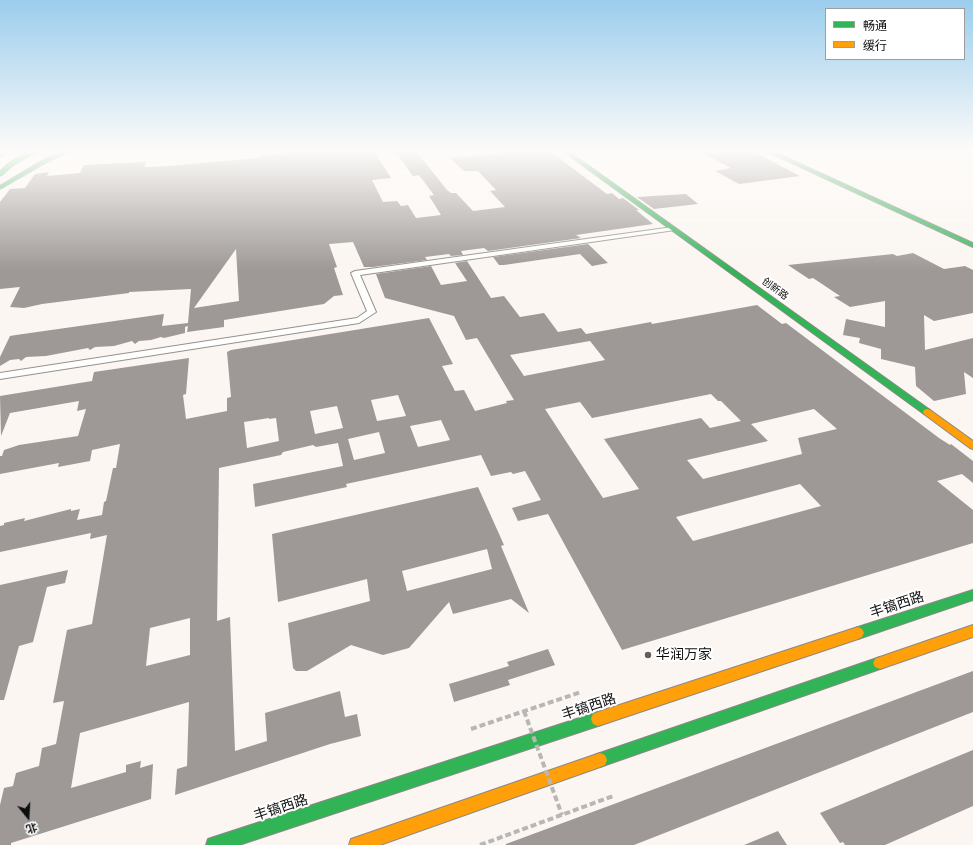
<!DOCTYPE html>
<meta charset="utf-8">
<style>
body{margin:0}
#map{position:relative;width:973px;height:845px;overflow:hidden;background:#fbf6f1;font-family:Lora,"Noto Sans SC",serif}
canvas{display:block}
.legend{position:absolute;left:825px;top:8px;width:140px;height:52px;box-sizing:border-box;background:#fff;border:1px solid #9e9e9e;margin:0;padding:5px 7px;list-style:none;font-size:12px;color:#0d0d0d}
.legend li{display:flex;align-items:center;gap:8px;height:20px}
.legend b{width:20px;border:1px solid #9e9e9e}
.north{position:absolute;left:8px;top:797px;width:40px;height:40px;-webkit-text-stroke:3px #fff;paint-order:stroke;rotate:162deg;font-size:11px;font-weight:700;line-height:16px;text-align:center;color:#0d0d0d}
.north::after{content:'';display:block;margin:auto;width:14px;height:18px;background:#0d0d0d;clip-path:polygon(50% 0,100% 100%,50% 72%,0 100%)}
</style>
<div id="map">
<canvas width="973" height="845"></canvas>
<ul class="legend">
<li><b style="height:5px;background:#30b455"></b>畅通</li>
<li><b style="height:5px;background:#ff9f0a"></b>缓行</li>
</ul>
<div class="north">北</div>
</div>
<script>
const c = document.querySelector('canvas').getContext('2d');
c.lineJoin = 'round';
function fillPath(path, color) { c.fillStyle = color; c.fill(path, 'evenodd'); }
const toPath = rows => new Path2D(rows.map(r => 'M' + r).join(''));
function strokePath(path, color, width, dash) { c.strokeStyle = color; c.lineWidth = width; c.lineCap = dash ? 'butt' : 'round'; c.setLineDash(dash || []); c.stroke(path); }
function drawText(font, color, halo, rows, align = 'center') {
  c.font = font + ' Lora,"Noto Sans SC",serif'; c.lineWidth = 4; c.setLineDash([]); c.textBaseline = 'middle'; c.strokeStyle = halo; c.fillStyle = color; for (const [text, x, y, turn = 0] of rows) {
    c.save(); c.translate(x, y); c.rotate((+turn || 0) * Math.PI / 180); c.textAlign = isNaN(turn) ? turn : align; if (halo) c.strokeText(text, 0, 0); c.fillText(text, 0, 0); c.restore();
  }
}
fillPath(toPath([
 [299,151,374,151,391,178,372,180,383,202,397,201,401,206,408,205,416,218,441,215,429,196,434,195,419,175,413,176,395,151,416,151,447,190,451,193,456,193,473,211,505,207,490,191,496,190,478,171,464,171,450,158,521,151,551,152,607,194,612,193,619,199,623,198,639,210,636,210,653,224,576,235,581,238,488,251,484,248,461,251,463,255,451,256,449,254,425,257,427,260,373,267,364,267,353,242,329,244,337,267,334,268,343,295,334,296,324,304,224,320,224,327,187,332,188,326,185,327,185,333,164,338,161,337,151,340,139,341,135,344,132,341,114,346,95,347,90,350,88,348,46,356,26,357,21,361,19,359,10,360,0,366,0,357,10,336,16,335,164,314,162,326,188,323,191,289,129,292,129,293,42,304,24,308,10,307,20,287,0,289,0,202,10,189,25,188,35,174,49,172,47,176,80,173,84,165,146,162,144,167,169,166,258,158,258,156],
 [236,249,239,301,194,308],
 [698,151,752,151,800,176,739,184,715,171,731,168],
 [686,194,698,204,654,209,637,197],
 [588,244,608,263,592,266,580,254,504,265,499,265,493,257],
 [913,253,944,269,965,266,973,270,973,313,934,321,924,315,925,350,973,338,973,378,964,372,966,394,934,401,916,386,915,367,881,359,881,349,859,343,860,338,843,335,846,319,885,327,885,301,850,307,834,297,840,296,813,278,809,279,788,265,893,254,897,256],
 [467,261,491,298,504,296,520,317,544,313,558,332,581,328,586,334,651,322,652,324,757,305,782,324,786,323,939,438,950,445,951,444,973,461,973,483,962,474,937,481,973,510,973,543,622,650,548,514,518,521,512,508,541,500,525,471,513,474,511,472,491,476,481,455,346,484,347,487,255,507,253,484,343,466,338,443,316,447,313,445,283,452,281,455,219,468,217,621,230,617,235,751,267,741,265,713,340,691,345,717,357,714,361,736,330,744,175,795,177,769,187,766,189,702,80,733,71,788,126,772,126,765,141,761,140,768,153,764,151,799,11,843,11,845,0,845,0,805,4,788,13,786,16,773,39,766,42,748,56,744,64,701,53,703,67,630,92,624,107,535,90,539,91,533,0,552,0,526,4,525,4,523,25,518,24,521,71,509,71,511,80,509,77,520,102,515,104,502,106,501,113,468,116,468,120,444,92,450,90,461,58,467,59,463,0,474,0,456,2,456,4,450,19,445,78,436,86,409,77,411,79,401,10,413,1,436,0,396,92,381,94,372,189,358,186,394,183,395,186,419,227,411,227,398,231,397,227,352,231,350,429,318,453,364,442,366,455,391,464,390,475,411,507,403,506,401,514,400,477,338,466,340,454,316,385,298,376,274,431,266,441,285,467,281,455,263],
 [590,341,605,360,524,376,510,355],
 [711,394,718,401,721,401,741,421,710,428,701,418,604,439,639,489,603,498,545,409,580,402,592,418],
 [398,395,406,416,377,421,371,400],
 [337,406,343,428,315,434,310,411],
 [814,409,837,429,798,438,802,454,703,479,687,460,768,441,751,424],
 [269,418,269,419,276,418,279,441,247,448,244,422],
 [441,420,450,440,418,447,410,426],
 [379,432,385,453,354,460,348,439],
 [800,484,821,506,693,541,676,517],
 [190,618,190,655,146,666,150,628],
 [478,487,504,545,501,546,529,613,511,599,453,614,449,602,409,648,383,655,351,645,307,671,296,671,293,668,288,623,370,601,367,579,278,602,272,534],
 [487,549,492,569,407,591,402,571],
 [68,570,65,583,47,587,33,642,19,646,4,700,0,700,0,585],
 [548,649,555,665,508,680,510,685,454,702,449,684,509,666,507,662],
 [973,671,973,712,634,845,506,845,506,844],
 [973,750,973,806,885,845,845,845,843,842,840,843,820,813],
 [778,831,787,845,744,845]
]), '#9e9997');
const street = toPath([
 [673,227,676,229,675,230,360,275,376,312,359,323,0,379,0,373,357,318,367,311,351,273,355,271,673,227]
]);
const fast = toPath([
 [2,151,6,151,0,157,0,153,2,151],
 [64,151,70,151,47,162,0,189,0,186,43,160,64,151],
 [563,151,568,151,930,410,931,412,930,414,924,414,563,151],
 [766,151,772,151,973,243,973,247,766,151],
 [973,590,973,600,858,639,854,637,852,633,854,629,858,627,973,590],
 [880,657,885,659,887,663,885,667,880,669,600,767,595,765,593,760,595,755,600,753,880,657],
 [598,712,603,714,605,719,603,724,598,726,239,845,206,845,208,839,214,837,598,712]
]);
const slow = toPath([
 [927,409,930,410,973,441,973,449,970,448,924,414,923,412,924,410,927,409],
 [973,625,973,637,880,669,875,667,873,663,875,659,880,657,973,625],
 [858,627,862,629,864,633,862,637,858,639,598,726,593,724,591,719,593,714,598,712,858,627],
 [600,753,605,755,607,760,605,765,600,767,380,845,349,845,351,839,357,837,600,753]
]);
strokePath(street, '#949290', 2);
strokePath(fast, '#8b8986', 2);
strokePath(slow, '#8b8986', 2);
strokePath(toPath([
 [471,729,581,692],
 [480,845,613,796]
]), '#b8b7b6', 4, [6, 3]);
fillPath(street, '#fefefd');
fillPath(fast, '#30b455');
fillPath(slow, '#ff9f0a');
const fastBridge = toPath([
 [0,174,11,164,34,151]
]);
strokePath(fastBridge, '#817f7d', 6, []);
strokePath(toPath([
 [524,711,562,815]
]), '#b8b7b6', 4, [6, 3]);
strokePath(fastBridge, '#30b455', 5);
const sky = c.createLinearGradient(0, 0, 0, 270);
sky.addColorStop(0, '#9bcded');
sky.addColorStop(0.56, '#fdfbf9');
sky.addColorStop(1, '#fdfbf900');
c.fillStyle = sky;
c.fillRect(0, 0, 973, 270);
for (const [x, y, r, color] of [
 [648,655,4,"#605f5d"]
]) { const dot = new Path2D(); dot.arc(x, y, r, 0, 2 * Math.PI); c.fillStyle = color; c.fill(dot); strokePath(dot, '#fff', 1.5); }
drawText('10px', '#0d0d0d', '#fff', [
 ["创新路",775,289,36]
]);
drawText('14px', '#0d0d0d', '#fff', [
 ["丰镐西路",897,605,-18],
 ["丰镐西路",589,707,-18],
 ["丰镐西路",281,808,-18]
]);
drawText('14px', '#0d0d0d', '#fff', [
 ["华润万家",656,655]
], 'left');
</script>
